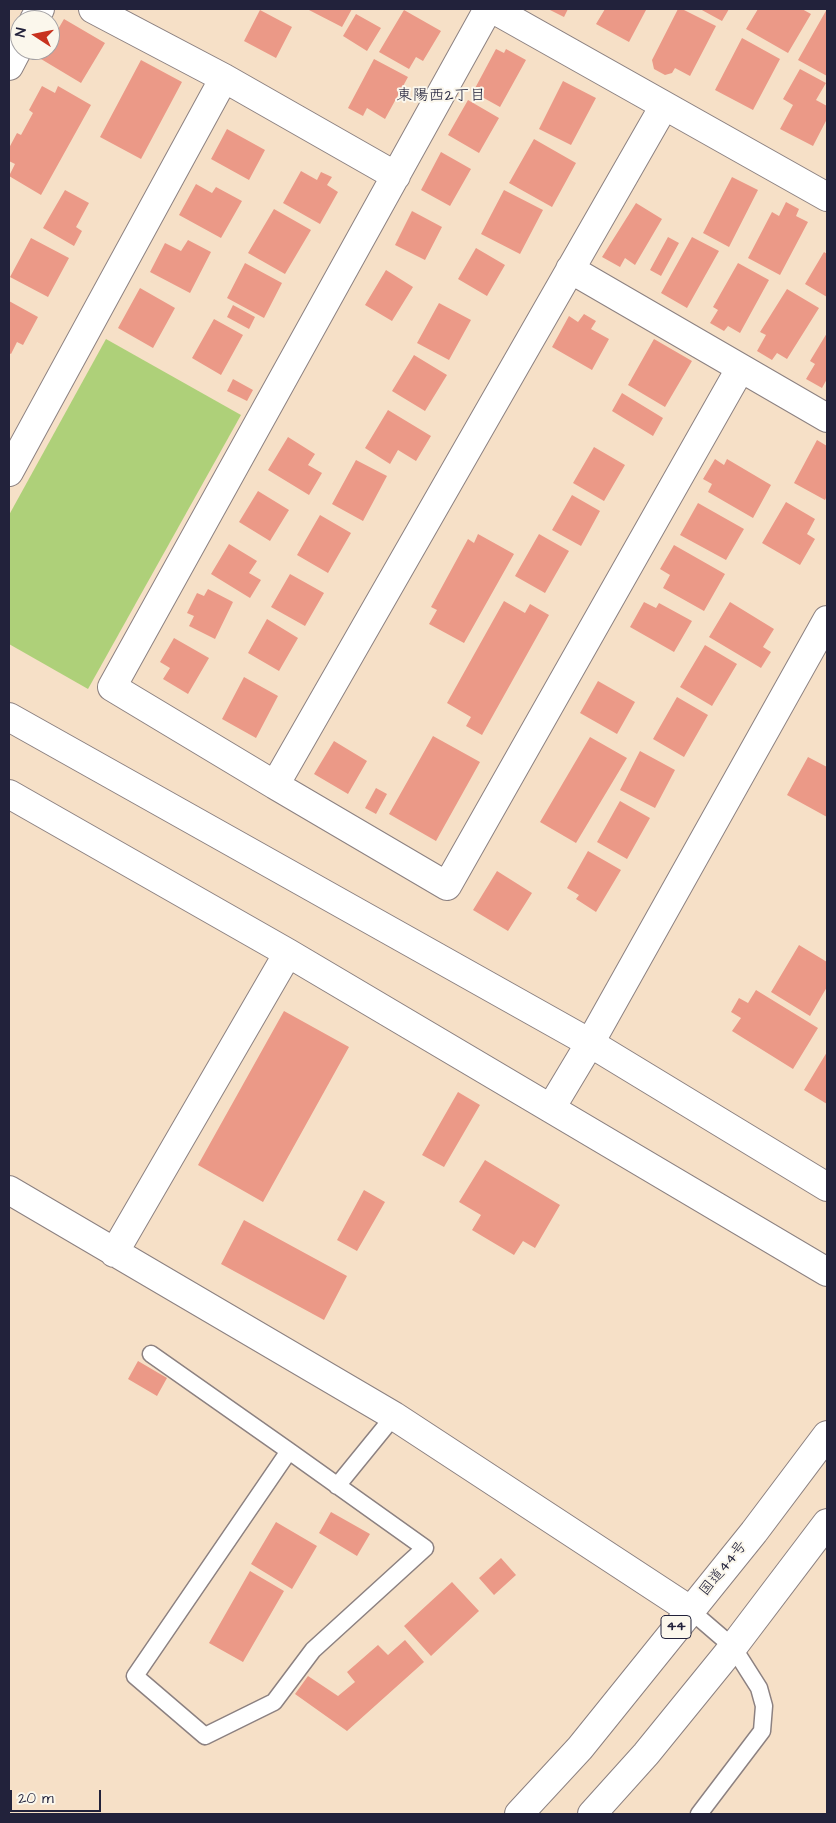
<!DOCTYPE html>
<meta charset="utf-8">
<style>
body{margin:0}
#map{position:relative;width:836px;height:1823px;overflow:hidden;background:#f6e0c7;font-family:"Architects Daughter",sans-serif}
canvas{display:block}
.frame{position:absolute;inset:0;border:10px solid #22223b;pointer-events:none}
.north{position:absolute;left:10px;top:10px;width:50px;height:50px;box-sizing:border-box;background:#fbf7ec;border:1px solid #a4a2a5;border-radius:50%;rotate:281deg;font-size:14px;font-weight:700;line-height:20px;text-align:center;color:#22223b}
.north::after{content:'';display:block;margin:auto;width:18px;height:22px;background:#c8321e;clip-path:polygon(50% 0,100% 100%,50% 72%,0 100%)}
.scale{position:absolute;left:10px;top:1790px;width:91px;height:22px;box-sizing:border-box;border:2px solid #22223b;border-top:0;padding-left:6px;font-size:15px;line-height:18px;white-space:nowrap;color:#22223b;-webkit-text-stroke:4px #fbf7ec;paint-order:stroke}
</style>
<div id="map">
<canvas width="836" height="1823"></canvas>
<div class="frame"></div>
<div class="north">N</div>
<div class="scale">20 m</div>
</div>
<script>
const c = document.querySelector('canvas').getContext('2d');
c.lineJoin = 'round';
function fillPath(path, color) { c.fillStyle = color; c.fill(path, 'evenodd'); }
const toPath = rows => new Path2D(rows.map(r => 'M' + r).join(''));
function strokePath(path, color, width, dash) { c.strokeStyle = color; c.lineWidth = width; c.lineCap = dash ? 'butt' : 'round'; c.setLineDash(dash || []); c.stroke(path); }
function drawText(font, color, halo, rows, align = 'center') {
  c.font = font + ' "Architects Daughter","Klee One",sans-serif'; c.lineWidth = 4; c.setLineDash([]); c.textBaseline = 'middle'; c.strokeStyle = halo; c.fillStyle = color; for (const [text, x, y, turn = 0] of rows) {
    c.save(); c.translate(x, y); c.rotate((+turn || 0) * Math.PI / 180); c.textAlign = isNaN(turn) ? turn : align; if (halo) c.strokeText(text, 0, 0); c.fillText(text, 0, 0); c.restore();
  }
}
fillPath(toPath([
 [106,339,241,415,88,689,9,644,9,515]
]), '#aed079');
fillPath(toPath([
 [307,9,352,9,342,27],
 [548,9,568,9,564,17],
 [605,9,644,9,646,10,629,42,596,24],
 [678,9,682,9,716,26,690,76,675,68,672,73,665,75,654,69,652,60],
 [700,9,729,9,722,21],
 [758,9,802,9,811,14,788,53,746,29],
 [827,9,827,76,798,60],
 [260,10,292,27,276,58,244,41],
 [404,10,441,31,423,61,416,57,409,69,379,52],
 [356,14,381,28,367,51,343,36],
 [64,19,105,43,81,83,41,59,46,50,50,50,50,43],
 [742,38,780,59,753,110,715,90],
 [496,49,504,53,506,49,526,60,500,107,473,92],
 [374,59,408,77,385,119,367,108,363,116,348,108],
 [141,60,182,82,141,159,100,137],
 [800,69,826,83,816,100,827,106,827,119,813,146,780,129,793,105,783,99],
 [563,81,596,98,571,145,539,129],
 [42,86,55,93,58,86,91,105,41,195,9,176,15,164,9,161,9,148,17,133,21,135,33,113,29,110],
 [468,100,499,118,479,153,448,135],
 [227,129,265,150,249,180,211,159],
 [534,139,576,163,552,207,509,183],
 [441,152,471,169,450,206,421,190],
 [301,171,317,180,321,172,332,177,327,185,338,192,320,224,283,203],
 [732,177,758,190,729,247,703,233],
 [196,184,212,193,216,187,242,201,221,238,179,215],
 [65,190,89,203,76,227,82,231,74,246,43,228],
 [504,190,543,210,520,254,481,234],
 [786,202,799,209,796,216,808,222,780,275,748,258,772,212,779,216],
 [636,203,662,219,635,265,625,258,620,267,602,257],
 [274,209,311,230,285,274,248,253],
 [412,211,442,227,425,260,395,245],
 [668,237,679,243,661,276,650,270],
 [692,237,719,251,687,308,661,293],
 [31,238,69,258,48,297,10,277],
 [188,240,211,252,190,293,150,272,165,243,181,251],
 [476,248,505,265,487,296,458,279],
 [824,252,827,254,827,297,805,284],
 [245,263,282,283,264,318,227,298],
 [738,263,769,280,740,333,728,326,724,331,710,323,718,310,713,307],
 [386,270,413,287,392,321,365,305],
 [140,288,175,308,153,348,118,328],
 [787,289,819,308,787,359,777,353,772,360,757,351,766,335,760,332],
 [9,301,38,317,23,345,17,342,11,354,9,353],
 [439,303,471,320,449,360,417,343],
 [233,305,255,317,249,329,227,317],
 [584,314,596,321,591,329,609,339,592,370,552,347,569,316,578,322],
 [214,319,243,335,221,375,192,358],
 [827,333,827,379,822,388,806,379,815,364,810,361],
 [654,339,692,361,665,407,628,385],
 [414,355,447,375,425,411,392,391],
 [233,379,253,390,247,401,227,391],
 [622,393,663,418,653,436,612,411],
 [388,410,431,436,416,461,398,450,390,464,365,448],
 [288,437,315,454,308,465,322,473,309,495,268,470],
 [817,440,827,446,827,496,825,500,794,483],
 [594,447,625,465,604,501,573,483],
 [715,459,724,465,727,459,771,485,753,518,708,492,712,484,703,479],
 [356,460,387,476,363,521,332,504],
 [258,491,289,510,270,541,239,522],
 [572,495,600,511,581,546,552,530],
 [786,502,815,519,807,534,815,539,800,565,762,543],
 [698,503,744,529,726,560,680,535],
 [320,515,351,533,328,573,297,555],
 [478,534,514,554,464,643,429,624,437,610,431,607,468,539,474,543],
 [539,534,569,551,545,593,515,576],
 [229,544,257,561,249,573,261,580,250,598,211,574],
 [674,545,725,574,704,611,663,588,670,575,660,569],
 [290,574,324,593,305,626,271,607],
 [208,589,233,602,215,639,189,626,194,616,187,613,197,593,204,596],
 [504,601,525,613,530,604,549,615,482,735,466,726,471,717,447,703],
 [644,602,656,608,659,603,692,621,674,652,630,627],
 [730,602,774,629,763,647,771,652,761,668,709,637],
 [267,619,298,638,279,671,248,653],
 [174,638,209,658,188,694,163,679,170,668,160,662],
 [705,645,737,664,712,706,680,687],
 [244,677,278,696,256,738,222,719],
 [598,681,635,702,617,734,580,713],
 [677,697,708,715,684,757,653,739],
 [433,736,480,762,436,841,389,814],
 [590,737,627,758,576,843,540,822],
 [334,741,367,761,348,794,314,774],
 [640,751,675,770,655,808,620,790],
 [808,757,827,767,827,817,787,795],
 [376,788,387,794,376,814,365,808],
 [620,801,650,818,627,859,597,842],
 [588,851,621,870,596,912,576,899,579,895,567,888],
 [497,871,532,893,508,931,473,910],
 [799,945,827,962,827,987,810,1016,771,992],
 [756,990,818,1028,793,1069,732,1031,741,1018,731,1012,739,998,748,1003],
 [284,1011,349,1047,263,1202,198,1165],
 [827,1052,827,1104,804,1090],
 [458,1092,480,1105,444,1167,422,1155],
 [485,1160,560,1205,535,1248,523,1241,514,1255,472,1230,481,1215,459,1202],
 [364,1190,385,1202,357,1251,337,1240],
 [244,1220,347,1276,324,1320,221,1264],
 [138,1361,167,1378,157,1396,128,1379],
 [331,1512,370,1534,357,1556,319,1533],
 [276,1522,317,1546,292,1589,251,1564],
 [501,1558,516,1575,494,1595,479,1578],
 [250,1571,284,1591,243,1662,209,1643],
 [452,1582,479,1611,431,1656,404,1626],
 [405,1640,424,1662,347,1731,295,1694,308,1676,338,1696,355,1682,347,1672,378,1645,388,1655]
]), '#eb9987');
const service = toPath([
 [151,1354,289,1451,425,1548,313,1650,274,1702,205,1736,135,1676,289,1451],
 [337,1486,394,1416],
 [690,1610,733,1647,759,1688,764,1706,762,1731,699,1814]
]);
const minor = toPath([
 [93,9,224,78,396,176],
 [493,9,827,197],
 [34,20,40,9],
 [9,66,20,45],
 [664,106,275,785,447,886,740,369],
 [570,269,827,418],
 [9,472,224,78],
 [9,717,590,1043,827,1187],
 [275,785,112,687,488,9],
 [9,794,288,953,827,1272],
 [551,1108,590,1043,827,620],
 [9,1190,394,1416,690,1610],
 [114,1253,288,953]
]);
const trunk = toPath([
 [519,1814,580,1748,754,1532,827,1435],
 [592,1814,646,1754,733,1647,827,1523]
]);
strokePath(service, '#8c8181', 19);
strokePath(minor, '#8c8181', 30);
strokePath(trunk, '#8c8181', 30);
strokePath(service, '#fff', 16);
strokePath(minor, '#fff', 28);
strokePath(trunk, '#fff', 28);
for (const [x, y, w] of [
 [676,1627,30]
]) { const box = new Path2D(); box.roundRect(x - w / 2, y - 11.5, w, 23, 4); c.fillStyle = '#fbf7ec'; c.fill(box); strokePath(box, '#22223b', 1); }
drawText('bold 14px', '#22223b', null, [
 ["44",676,1627]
]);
drawText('15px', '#22223b', '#fbf7ec', [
 ["国道44号",724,1569,-51]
]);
drawText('16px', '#22223b', '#fbf7ec', [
 ["東陽西2丁目",441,97]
]);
</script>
